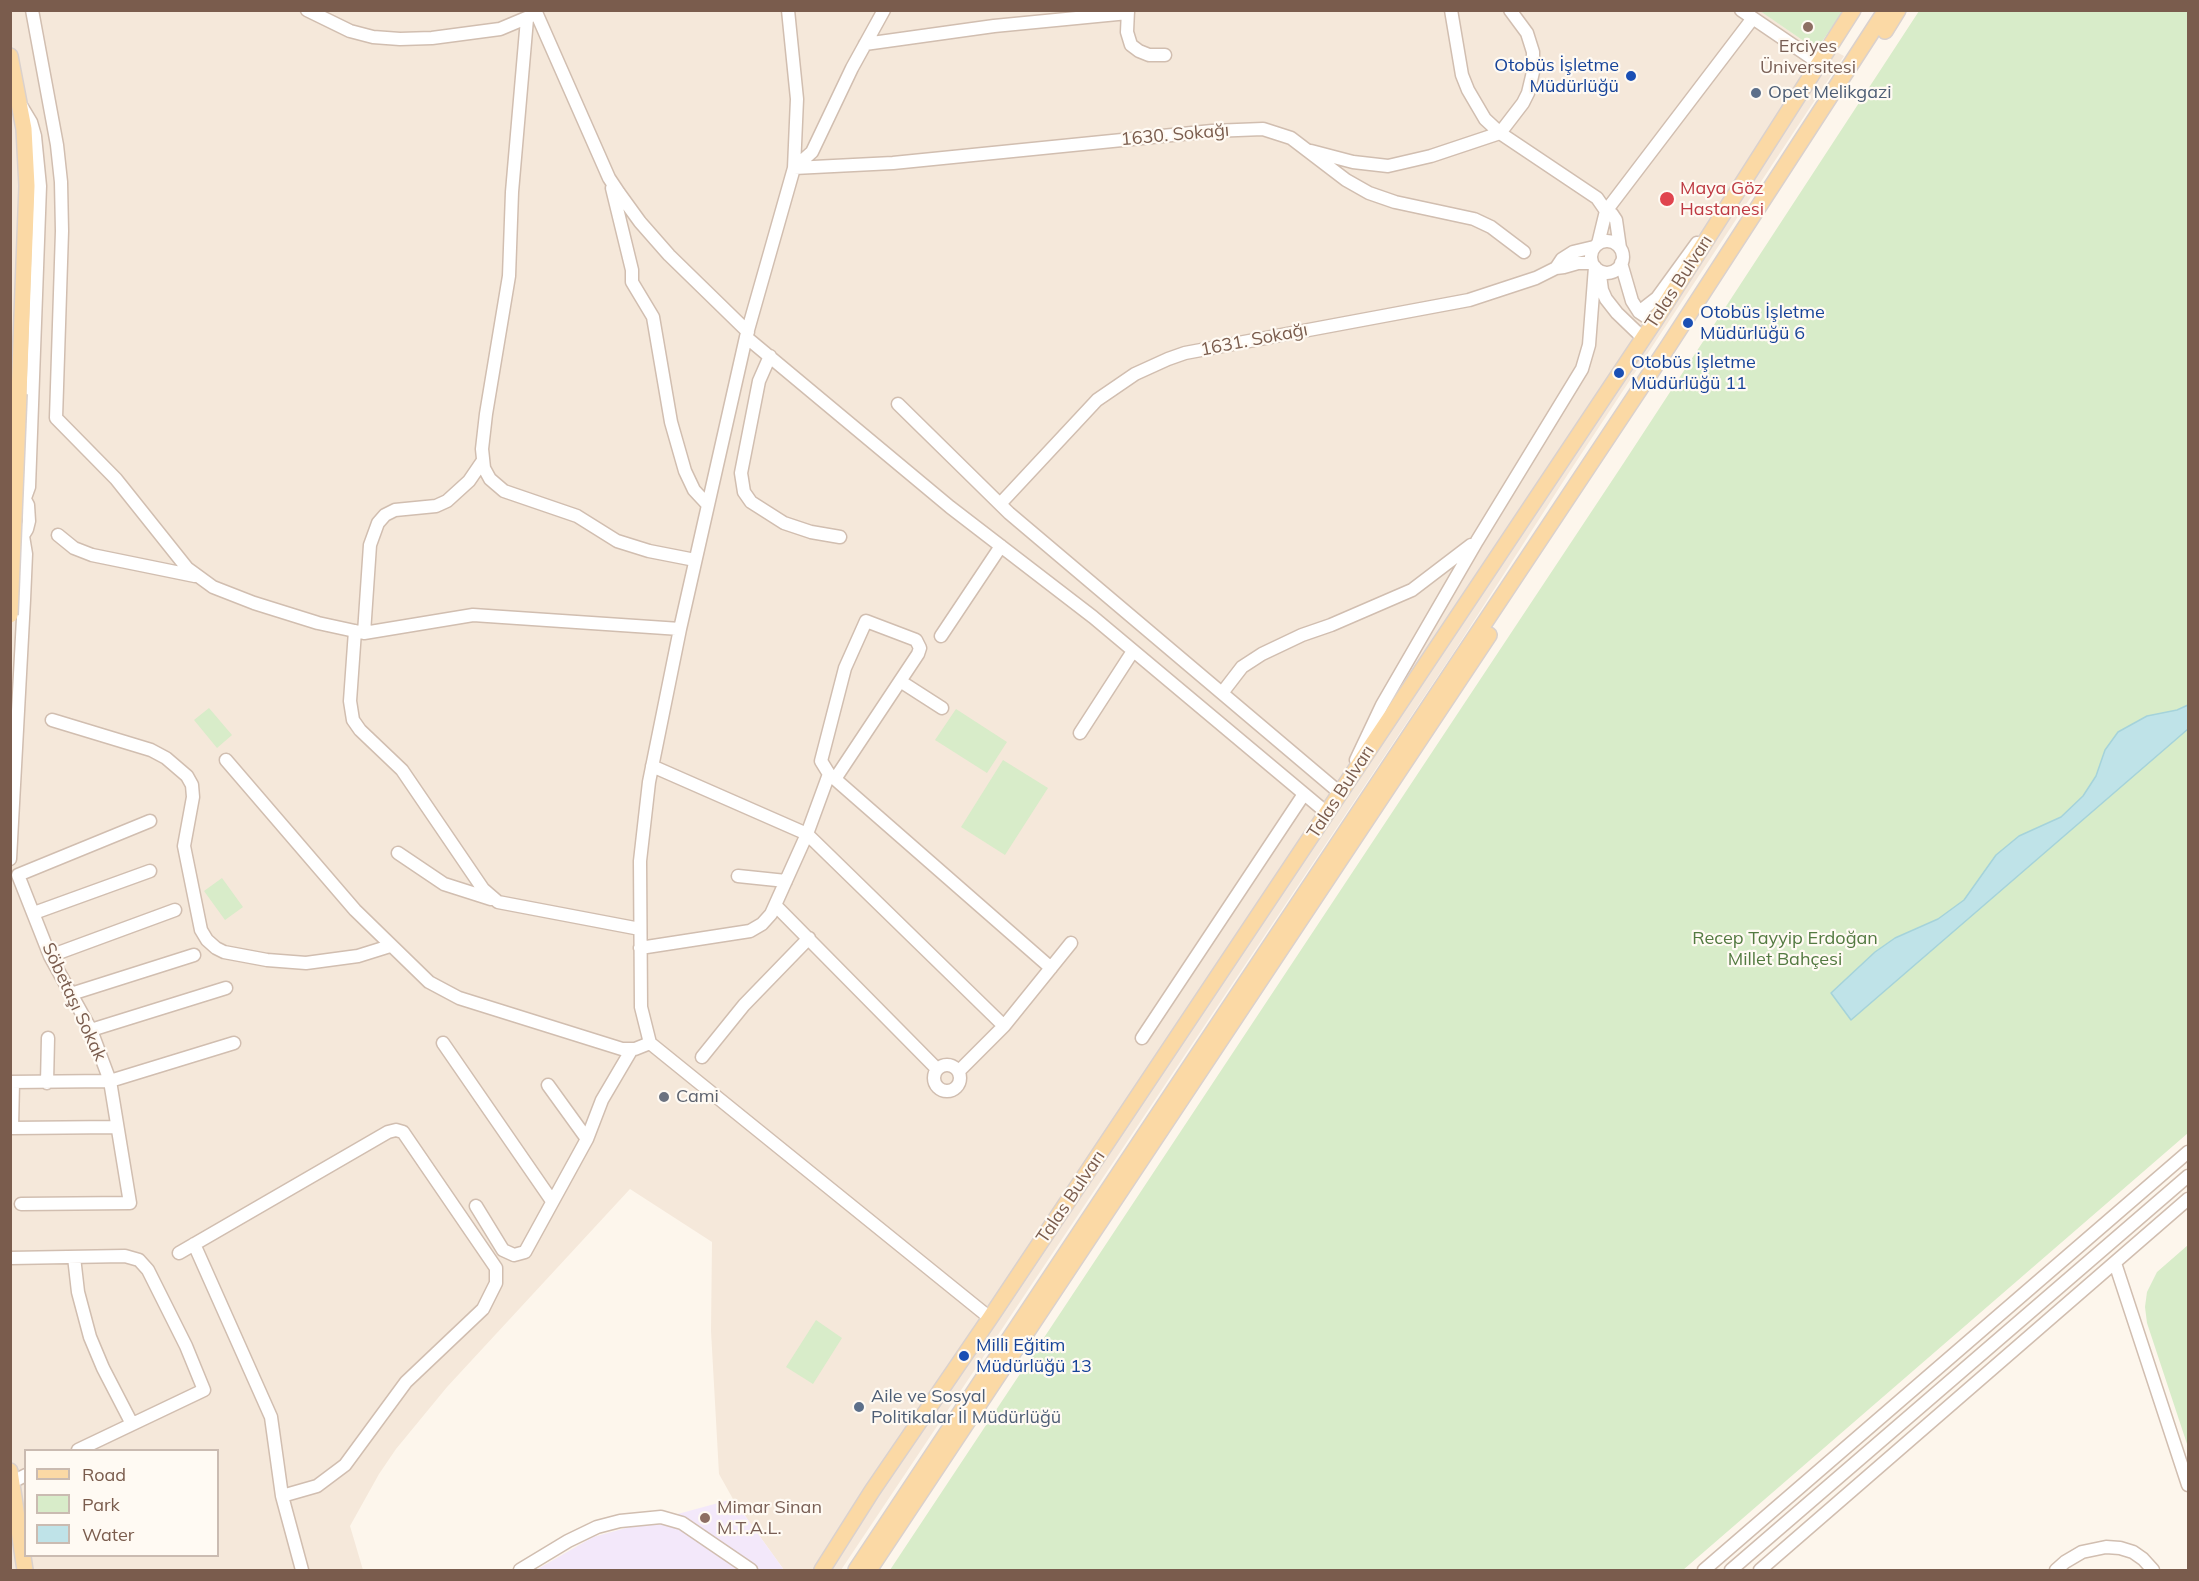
<!DOCTYPE html>
<meta charset="utf-8">
<style>
body{margin:0}
#map{position:relative;width:2199px;height:1581px;overflow:hidden;background:#fdf6ec;font-family:Mulish,sans-serif}
canvas{display:block}
.frame{position:absolute;inset:0;border:12px solid #7a5c4d;pointer-events:none}
.legend{position:absolute;left:24px;top:1449px;width:195px;height:108px;box-sizing:border-box;background:#fffaf3;border:2px solid #cabbb1;margin:0;padding:8px 10px;list-style:none;font-size:18px;color:#7a5c4d}
.legend li{display:flex;align-items:center;gap:12px;height:30px}
.legend b{width:30px;border:2px solid #cabbb1}
</style>
<div id="map">
<canvas width="2199" height="1581"></canvas>
<div class="frame"></div>
<ul class="legend">
<li><b style="height:8px;background:#fbd9a5"></b>Road</li>
<li><b style="height:16px;background:#d8ecc9"></b>Park</li>
<li><b style="height:16px;background:#bfe3e8"></b>Water</li>
</ul>
</div>
<script>
const c = document.querySelector('canvas').getContext('2d');
c.lineJoin = 'round';
function fillPath(path, color) { c.fillStyle = color; c.fill(path, 'evenodd'); }
const toPath = rows => new Path2D(rows.map(r => 'M' + r).join(''));
function strokePath(path, color, width, dash) { c.strokeStyle = color; c.lineWidth = width; c.lineCap = dash ? 'butt' : 'round'; c.setLineDash(dash || []); c.stroke(path); }
function drawText(font, color, halo, rows, align = 'center') {
  c.font = font + ' Mulish,sans-serif'; c.lineWidth = 4.5; c.setLineDash([]); c.textBaseline = 'middle'; c.strokeStyle = halo; c.fillStyle = color; for (const [text, x, y, turn = 0] of rows) {
    c.save(); c.translate(x, y); c.rotate((+turn || 0) * Math.PI / 180); c.textAlign = isNaN(turn) ? turn : align; if (halo) c.strokeText(text, 0, 0); c.fillText(text, 0, 0); c.restore();
  }
}
fillPath(toPath([
 [1759,10,1808,44,1821,44,1844,56,1568,474,1454,652,841,1570,784,1570,733,1499,719,1474,711,1331,712,1242,630,1189,447,1387,396,1449,379,1474,350,1526,363,1570,11,1570,11,11],
 [26,1450,218,1450,218,1556,26,1556]
]), '#f5e8da');
fillPath(toPath([
 [733,1499,784,1570,536,1570,593,1537]
]), '#f3e8fa');
fillPath(toPath([
 [1760,11,1843,11,1821,43,1808,44],
 [1919,11,2188,11,2188,1133,1683,1570,890,1570,1623,464],
 [209,708,232,735,217,748,194,720],
 [956,709,1007,742,987,773,935,740],
 [1003,760,1048,788,1005,855,961,827],
 [222,878,243,907,225,920,204,891],
 [2188,1245,2188,1447,2147,1323,2145,1307,2147,1292,2157,1272],
 [816,1320,842,1338,813,1384,786,1367]
]), '#d8ecc9');
const water = toPath([
 [2188,705,2188,729,1851,1020,1831,993,1875,952,1895,938,1938,919,1964,900,1996,855,2019,836,2061,817,2083,796,2096,776,2105,750,2118,732,2147,716,2177,710,2188,705]
]);
fillPath(water, '#bfe3e8');
strokePath(water, '#a5d3da', 1.5);
const minor = toPath([
 [32,10,57,145,61,182,62,231,56,418,116,479,187,568,213,587,254,603,318,623,364,633,473,615,680,629],
 [307,10,350,31,373,37,400,39,432,38,500,29,531,16],
 [535,10,609,178,619,193,640,222,669,255,748,332],
 [788,10,797,99,794,168,746,337,680,629,649,782,640,861,641,1007,650,1043,990,1318],
 [1128,10,1127,32,1131,45,1139,51,1149,55,1165,55],
 [1451,10,1462,75,1468,90,1485,119,1500,133,1597,198,1606,211,1612,214,1616,220,1620,248],
 [1741,10,1819,63],
 [527,19,512,192,509,276,486,414,482,449,484,468,490,479,504,491,577,516,617,541,649,551,695,560],
 [865,44,994,26,1128,13],
 [22,107,31,122,35,136,40,186,29,487,25,498],
 [1311,151,1353,162,1388,166,1431,156,1500,133,1523,103,1528,93,1533,72,1533,52,1527,33,1510,10],
 [794,168,893,163,1212,131,1263,129,1291,138,1346,180,1369,193,1395,202,1474,219,1491,227,1524,252],
 [794,168,812,152,852,68,884,10],
 [612,188,632,270,632,282,653,317,671,422,685,471,694,490,707,504],
 '1591 257a16 16 0 1 1 32 0a16 16 0 1 1-32 0Z',
 [1598,244,1606,211,1753,18],
 [1621,263,1632,301,1639,312,1654,322],
 [1556,268,1562,259,1573,252,1594,247],
 [1600,275,1602,290,1606,299,1617,313,1643,338],
 [1639,312,1657,298,1697,243],
 [746,337,950,507,1093,617,1327,813],
 [770,356,759,381,741,473,744,492,751,502,784,523,811,532,840,537],
 [898,404,1009,513,1340,793,1343,787],
 [1000,504,1097,400,1135,374,1168,359,1185,353,1469,300,1536,278,1556,268,1564,267,1578,263,1592,263],
 [58,535,74,548,92,555,195,576],
 [19,542,27,529,29,521,28,505,21,492],
 [355,631,350,701,353,720,360,730,402,770,483,889,498,902,640,929],
 [364,633,370,545,378,523,385,515,395,510,436,506,447,501,469,481,482,462],
 [941,636,1001,546],
 [900,681,942,708],
 [1222,693,1242,667,1262,654,1302,635,1331,625,1412,590,1471,545],
 [52,720,151,750,166,758,187,776,192,785,193,797,184,846,201,930,207,940,216,948,224,952,267,960,306,963,358,956,390,946],
 [1080,733,1133,651],
 [226,760,355,910,429,982,459,998,622,1049,635,1049,650,1043],
 [1356,760,1382,705,1477,541,1582,369,1589,345,1595,267],
 [652,766,807,834,1004,1026],
 [835,779,918,654,920,648,916,640,866,621,845,668,821,761,829,774,835,779,1051,968],
 [398,853,444,884,491,899],
 [10,859,24,600,26,554,23,536],
 [738,876,786,881],
 [775,905,937,1069],
 [34,913,150,871],
 [640,948,750,931,762,924,771,914,807,834,829,774],
 [50,956,175,910],
 [71,994,194,955],
 [91,1030,226,988],
 [1142,1038,1304,794],
 [443,1043,552,1201],
 [702,1057,744,1005,809,938],
 '934 1078a13 13 0 1 1 26 0a13 13 0 1 1-26 0Z',
 [959,1071,1004,1026,1071,943],
 [10,1082,110,1081,234,1043],
 [13,1082,12,1128,117,1127],
 [47,1083,48,1038],
 [548,1085,587,1139],
 [21,1204,130,1203,110,1081,91,1030,50,956,18,875,150,821],
 [476,1206,503,1250,514,1255,525,1252,587,1139,602,1100,632,1049],
 [194,1244,271,1417,282,1496,302,1570],
 [179,1253,388,1132,396,1130,403,1132,496,1268,496,1283,483,1309,406,1382,345,1465,317,1486,282,1496],
 [74,1257,78,1292,90,1337,103,1368,132,1424],
 [10,1258,125,1256,139,1260,148,1270,186,1346,204,1390,78,1450],
 [2115,1263,2188,1485],
 [12,1482,26,1475],
 [520,1570,568,1541,597,1527,620,1521,661,1517,682,1523,751,1570],
 [1704,1570,2188,1152],
 [1731,1570,2188,1176],
 [1760,1570,2188,1199],
 [2056,1570,2065,1562,2082,1552,2106,1547,2120,1548,2133,1552,2143,1559,2153,1570]
]);
const major = toPath([
 [1885,31,1898,10],
 [10,56,24,129,27,186,19,394],
 [10,1471,25,1570],
 [822,1570,872,1491,990,1318,1654,322,1853,10],
 [856,1570,1669,345,1886,10],
 [869,1570,1489,635]
]);
strokePath(minor, '#d1beb0', 15);
strokePath(major, '#dad1cd', 18);
strokePath(minor, '#fff', 12);
strokePath(major, '#fbd9a5', 15);
const majorBridge = toPath([
 [10,615,19,394]
]);
strokePath(majorBridge, '#dad1cd', 18, []);
strokePath(majorBridge, '#fbd9a5', 15);
for (const [x, y, r, color] of [
 [1808,27,6,"#8d6e63"],
 [1631,76,6,"#1a4fb4"],
 [1756,93,6,"#5c6f8a"],
 [1667,199,8,"#e0444e"],
 [1688,323,6,"#1a4fb4"],
 [1619,373,6,"#1a4fb4"],
 [664,1097,6,"#6b7280"],
 [964,1356,6,"#1a4fb4"],
 [859,1407,6,"#5c6f8a"],
 [705,1518,6,"#8d6e63"]
]) { const dot = new Path2D(); dot.arc(x, y, r, 0, 2 * Math.PI); c.fillStyle = color; c.fill(dot); strokePath(dot, '#fffaf3', 2); }
drawText('18px', '#785e54', '#fffaf3', [
 ["Erciyes",1808,47],
 ["Üniversitesi",1808,68],
 ["Mimar Sinan",717,1508,"left"],
 ["M.T.A.L.",717,1529,"left"]
]);
drawText('18px', '#164399', '#fffaf3', [
 ["Otobüs İşletme",1619,66,"right"],
 ["Müdürlüğü",1619,87,"right"],
 ["Otobüs İşletme",1700,313],
 ["Müdürlüğü 6",1700,334],
 ["Otobüs İşletme",1631,363],
 ["Müdürlüğü 11",1631,384],
 ["Milli Eğitim",976,1346],
 ["Müdürlüğü 13",976,1367]
], 'left');
drawText('18px', '#4e5e75', '#fffaf3', [
 ["Opet Melikgazi",1768,93],
 ["Aile ve Sosyal",871,1397],
 ["Politikalar İl Müdürlüğü",871,1418]
], 'left');
drawText('18px', '#7a5c4d', '#fffaf3', [
 ["1630. Sokağı",1175,135,-5],
 ["Talas Bulvarı",1679,282,-57],
 ["1631. Sokağı",1254,340,-11],
 ["Talas Bulvarı",1341,792,-57],
 ["Söbetaşı Sokak",74,1002,65],
 ["Talas Bulvarı",1071,1197,-56]
]);
drawText('18px', '#be3a42', '#fffaf3', [
 ["Maya Göz",1680,189],
 ["Hastanesi",1680,210]
], 'left');
drawText('18px', '#537a41', '#fffaf3', [
 ["Recep Tayyip Erdoğan",1785,939],
 ["Millet Bahçesi",1785,960]
]);
drawText('18px', '#5b616d', '#fffaf3', [
 ["Cami",676,1097]
], 'left');
</script>
